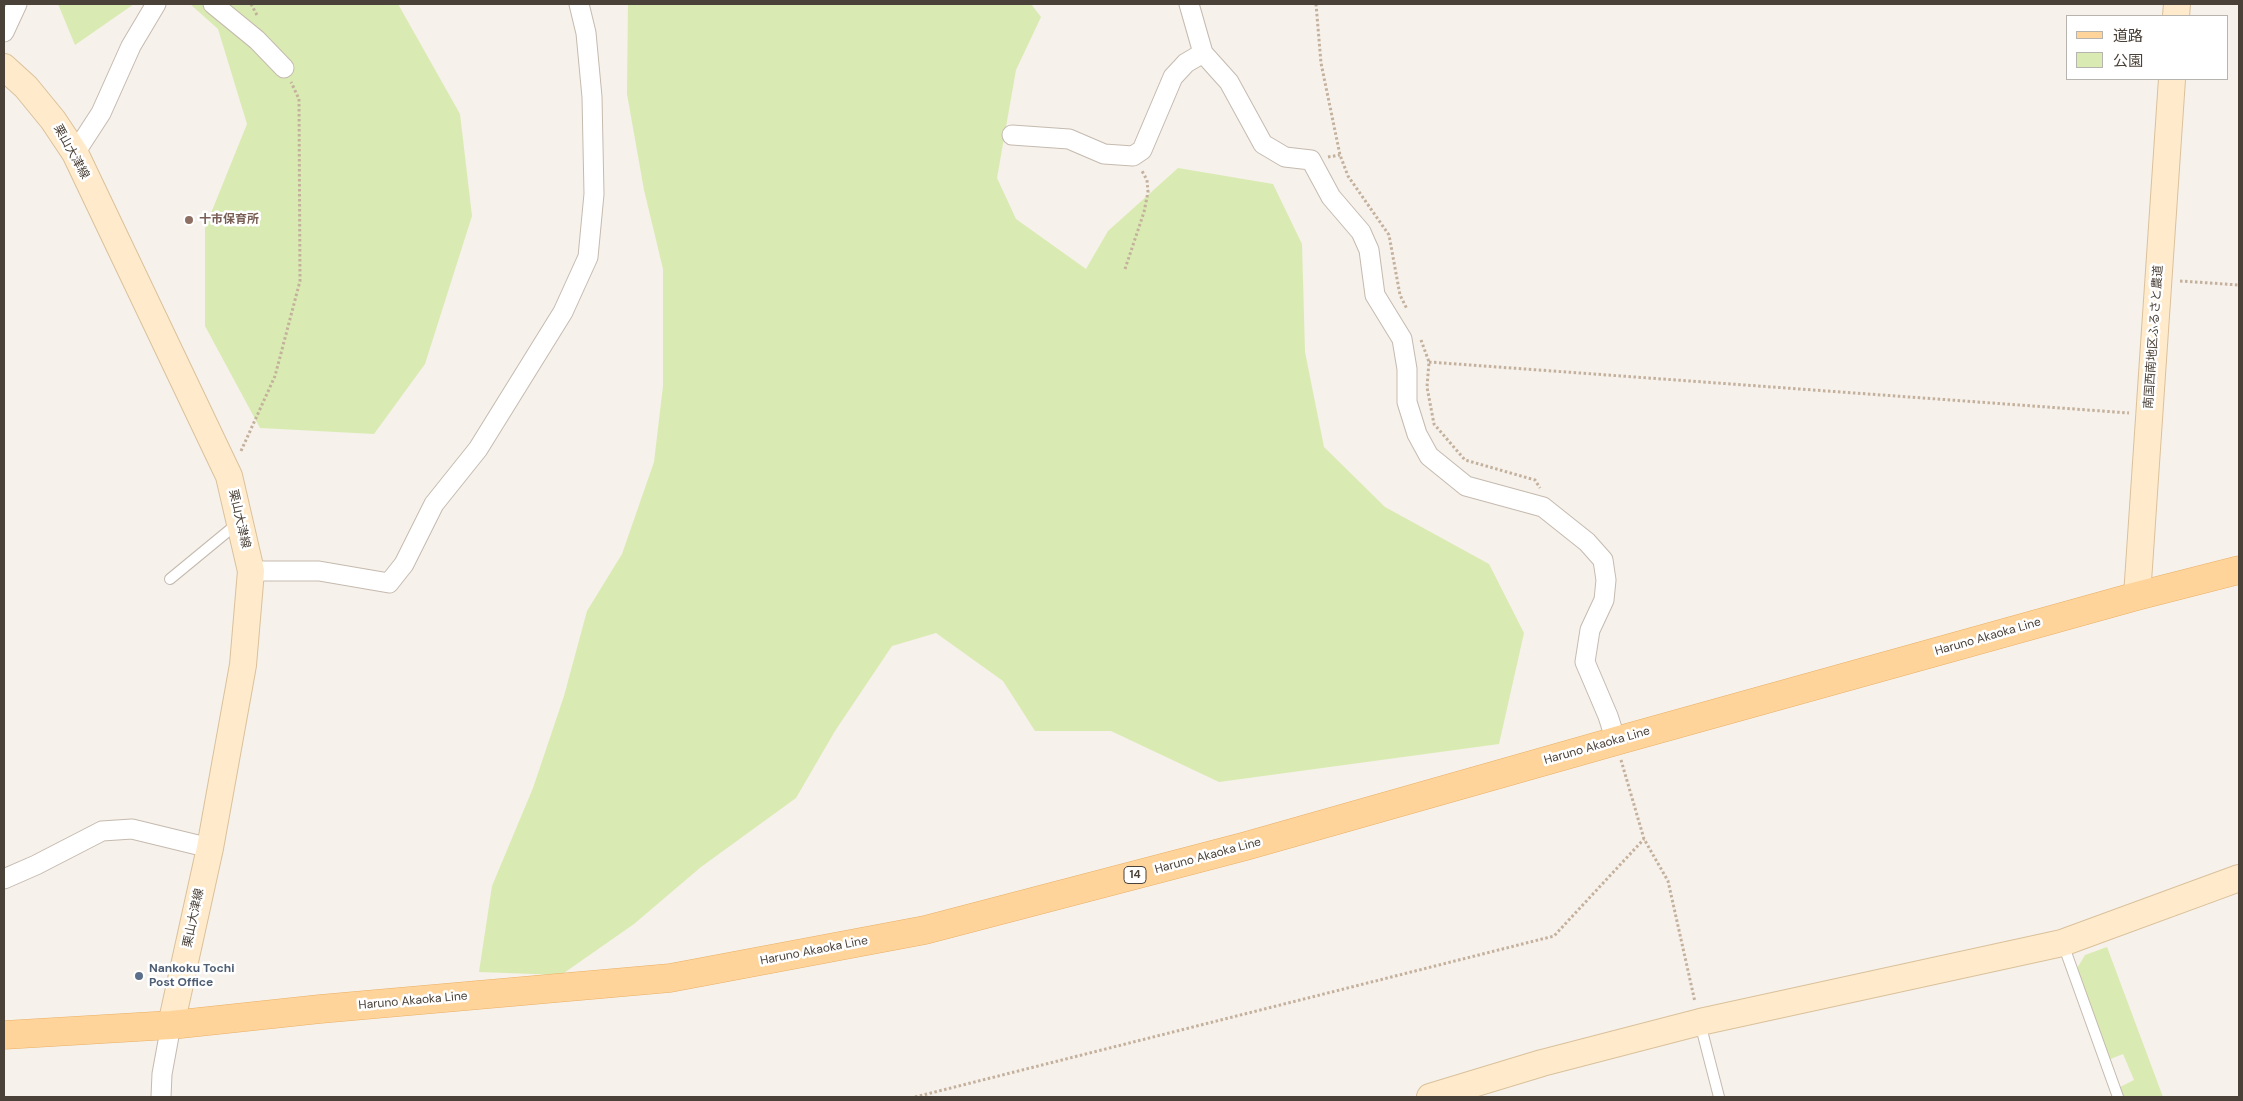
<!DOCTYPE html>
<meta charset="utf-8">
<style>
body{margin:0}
#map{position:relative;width:2243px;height:1101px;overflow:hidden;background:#f6f1ea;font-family:"DM Sans","Noto Sans JP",sans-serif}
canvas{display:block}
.frame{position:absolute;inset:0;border:5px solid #4a4138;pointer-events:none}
.legend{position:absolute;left:2066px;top:15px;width:162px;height:65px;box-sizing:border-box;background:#fff;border:1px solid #b7b3af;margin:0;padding:6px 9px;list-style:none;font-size:15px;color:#4a4138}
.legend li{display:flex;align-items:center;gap:10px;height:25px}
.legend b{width:25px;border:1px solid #b7b3af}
</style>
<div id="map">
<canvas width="2243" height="1101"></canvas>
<div class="frame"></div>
<ul class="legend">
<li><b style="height:6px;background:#ffd49a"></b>道路</li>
<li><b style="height:14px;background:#d9ebb2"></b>公園</li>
</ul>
</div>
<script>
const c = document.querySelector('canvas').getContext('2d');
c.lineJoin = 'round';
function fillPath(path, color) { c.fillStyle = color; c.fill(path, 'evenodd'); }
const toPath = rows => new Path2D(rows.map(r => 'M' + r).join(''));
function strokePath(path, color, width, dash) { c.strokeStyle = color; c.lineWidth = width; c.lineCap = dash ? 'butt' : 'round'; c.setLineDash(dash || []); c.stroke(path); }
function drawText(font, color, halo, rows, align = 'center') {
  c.font = font + ' "DM Sans","Noto Sans JP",sans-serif'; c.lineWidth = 5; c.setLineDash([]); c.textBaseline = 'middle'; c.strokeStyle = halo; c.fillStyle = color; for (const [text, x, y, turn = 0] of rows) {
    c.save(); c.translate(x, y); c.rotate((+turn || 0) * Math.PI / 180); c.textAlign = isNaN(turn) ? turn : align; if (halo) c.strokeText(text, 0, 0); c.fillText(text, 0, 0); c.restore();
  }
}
fillPath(toPath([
 [58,4,134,4,75,45],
 [190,4,398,4,460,114,472,216,425,364,374,434,260,428,205,326,205,228,247,124,218,29],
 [628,4,1031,4,1041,17,1016,70,997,178,1016,219,1086,269,1108,231,1178,168,1273,184,1302,244,1305,352,1324,447,1385,507,1489,564,1524,633,1499,744,1219,782,1111,731,1035,731,1003,681,936,633,892,646,835,731,796,798,701,867,634,924,561,975,479,972,492,886,533,788,564,696,587,611,622,554,654,462,663,386,663,269,644,190,627,94],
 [2107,947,2163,1097,2122,1097,2118,1088,2134,1080,2123,1054,2108,1060,2076,970,2085,955]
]), '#d9ebb2');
const lane = toPath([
 [170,579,238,523],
 [2063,944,2118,1097],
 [1700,1023,1719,1097]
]);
const street = toPath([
 [213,4,257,40,284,68],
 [1189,4,1203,53,1229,82,1263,144,1285,157,1311,160,1331,197,1361,232,1369,250,1375,295,1402,339,1407,369,1407,402,1417,434,1429,456,1466,486,1543,507,1587,542,1603,560,1606,580,1604,600,1590,630,1585,662,1608,716,1616,741],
 [4,32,17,4],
 [1012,135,1069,139,1104,154,1133,156,1142,150,1173,77,1186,63,1203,53],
 [75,153,101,113,131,46,156,4],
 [251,571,319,571,389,583,404,564,434,504,478,449,563,312,588,257,594,194,592,97,586,33,579,4],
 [4,879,36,865,102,831,132,829,210,848],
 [161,1097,162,1074,171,1025]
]);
const secondary = toPath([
 [2176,16,2177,4],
 [4,67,26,87,53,120,75,153,229,476,251,571,243,665,210,848,171,1025],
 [2137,596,2172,79],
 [1430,1097,1542,1063,1700,1022,2062,943,2239,878]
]);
const primary = toPath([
 [4,1035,171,1025,320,1009,670,978,925,930,1246,846,1616,741,2137,596,2239,570]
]);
strokePath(lane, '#c5baaf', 12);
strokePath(street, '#c5baaf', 21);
strokePath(secondary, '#dac19b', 28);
strokePath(primary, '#e9af65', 29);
strokePath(toPath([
 [251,4,258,17],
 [1316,4,1321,63,1340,155,1348,176,1389,235,1400,295,1407,309],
 [1328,157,1340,155],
 [1125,269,1144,212,1148,192,1147,180,1142,171],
 [2180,281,2239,285],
 [1421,340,1429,362,1427,387,1434,424,1465,460,1535,480,1540,488],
 [1429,362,2129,413],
 [241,451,275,376,300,281,299,99,291,82],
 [1621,760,1644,839,1668,881,1695,1002],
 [915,1097,1554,936,1644,839]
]), '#c4b19d', 3, [2.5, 2.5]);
strokePath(lane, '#fff', 10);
strokePath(street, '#fff', 19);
strokePath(secondary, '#ffebcb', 26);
strokePath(primary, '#ffd49a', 28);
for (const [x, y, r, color] of [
 [189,220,5,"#8d6e63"],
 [139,976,5,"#5c6f8a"]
]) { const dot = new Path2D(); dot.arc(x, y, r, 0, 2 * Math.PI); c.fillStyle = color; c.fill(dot); strokePath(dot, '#fff', 2); }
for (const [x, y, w] of [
 [1135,875,22]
]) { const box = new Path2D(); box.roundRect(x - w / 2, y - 8.5, w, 17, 4); c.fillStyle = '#fff'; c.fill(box); strokePath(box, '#4a4138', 1); }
drawText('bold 11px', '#4a4138', null, [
 ["14",1135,875]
]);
drawText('12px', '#4a4138', '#fff', [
 ["栗山大津線",71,152,61],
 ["南国西南地区ふるさと農道",2154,337,-86],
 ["栗山大津線",239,519,77],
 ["Haruno Akaoka Line",1988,637,-16],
 ["Haruno Akaoka Line",1597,746,-16],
 ["Haruno Akaoka Line",1208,856,-15],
 ["栗山大津線",194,918,-78],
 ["Haruno Akaoka Line",814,951,-11],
 ["Haruno Akaoka Line",413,1001,-5]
]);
drawText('bold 12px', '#785e54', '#fff', [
 ["十市保育所",199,220]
], 'left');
drawText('bold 12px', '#4e5e75', '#fff', [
 ["Nankoku Tochi",149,969],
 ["Post Office",149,983]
], 'left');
</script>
